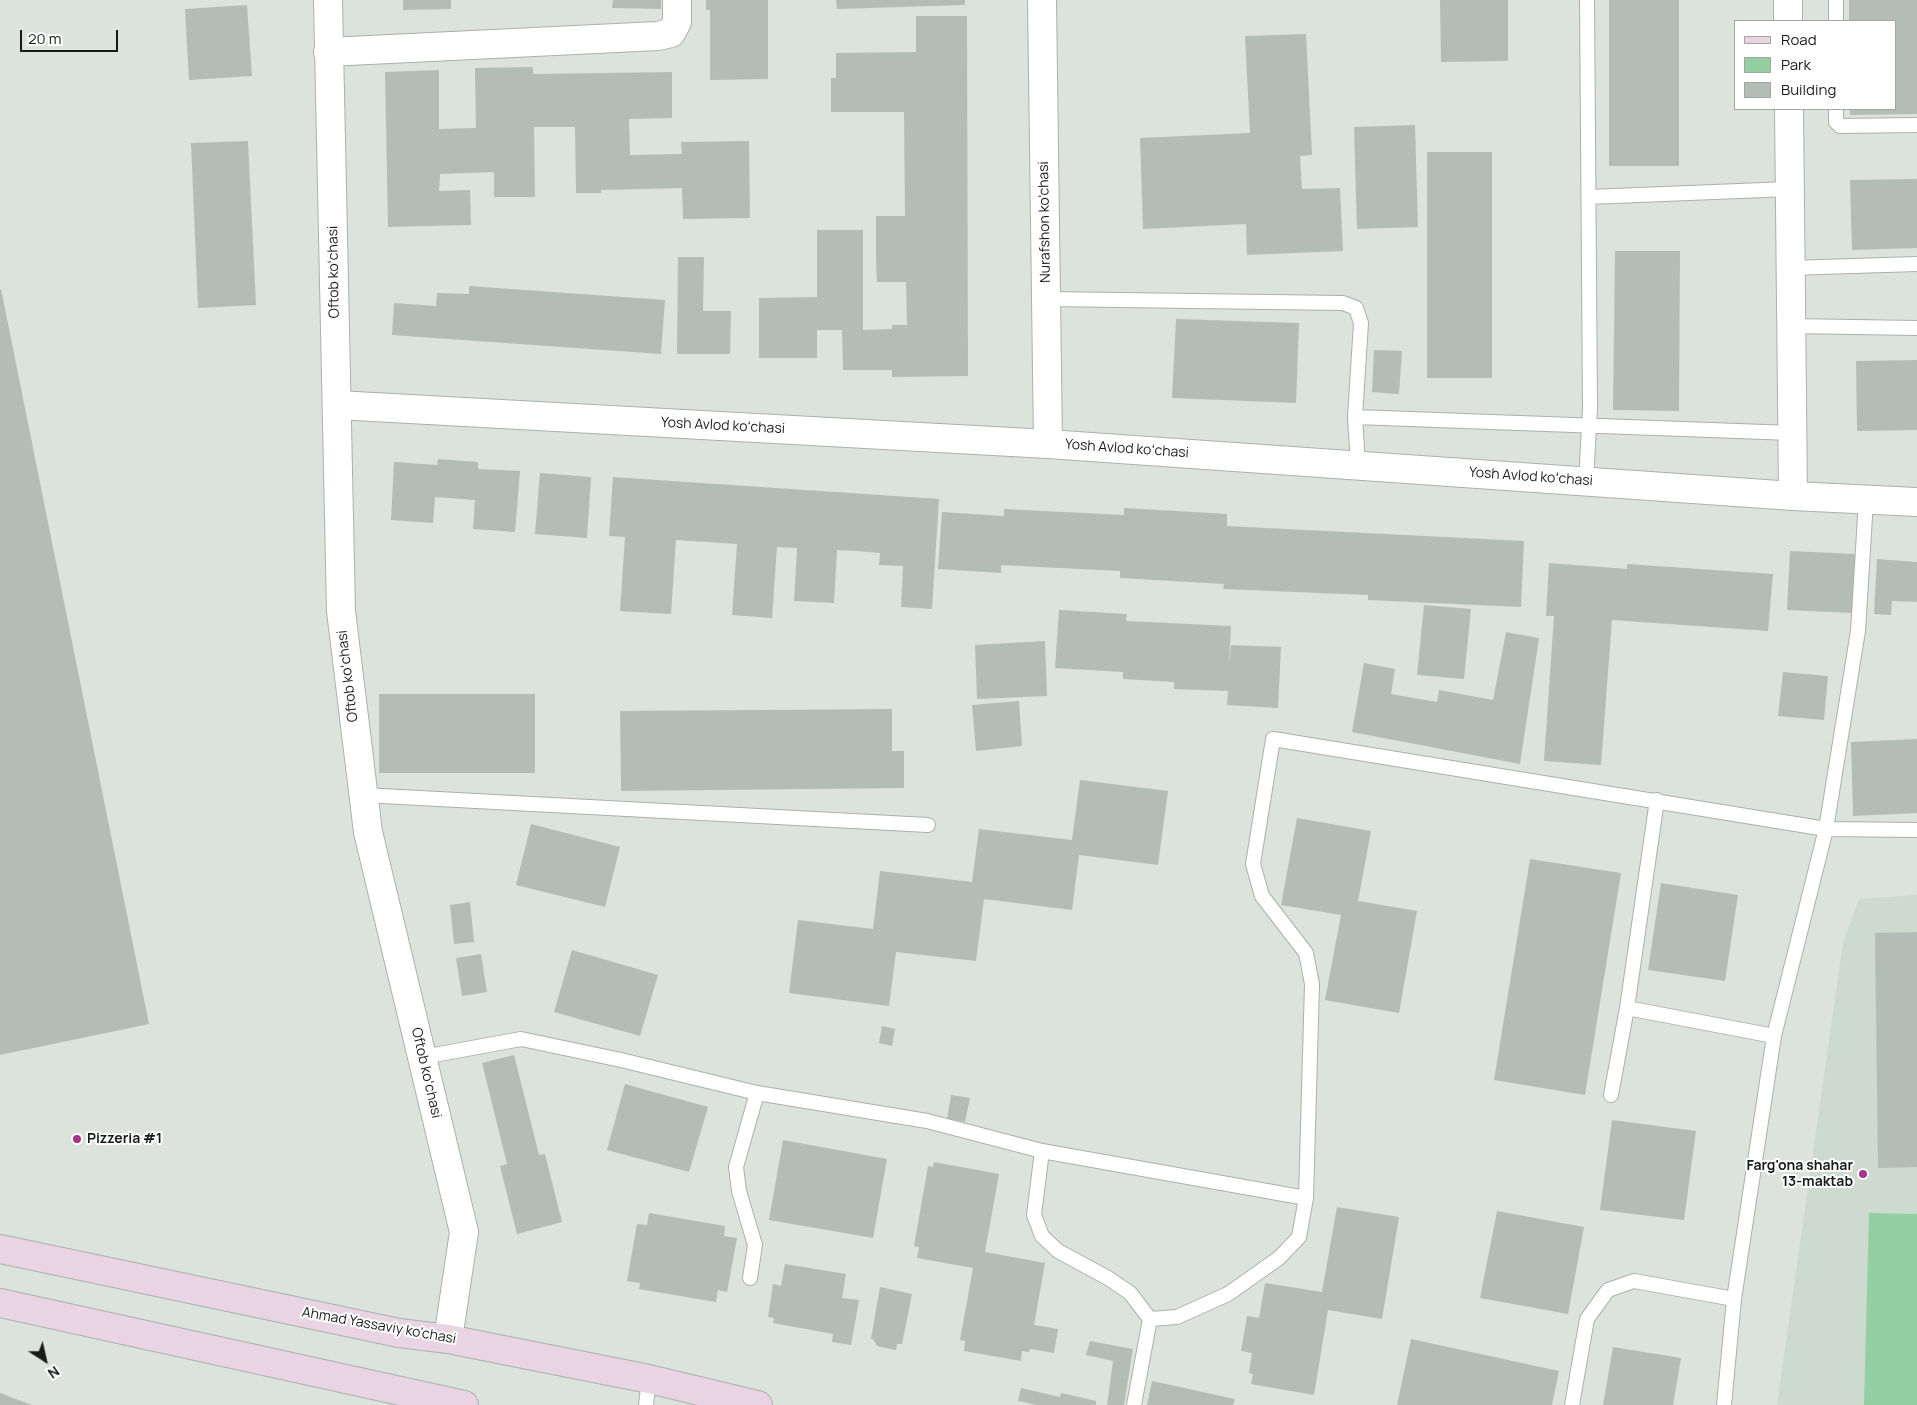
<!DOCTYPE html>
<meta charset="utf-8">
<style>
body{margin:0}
#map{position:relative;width:1917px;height:1405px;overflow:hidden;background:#dce3dd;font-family:Manrope,sans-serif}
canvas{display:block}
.legend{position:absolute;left:1734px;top:20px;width:162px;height:90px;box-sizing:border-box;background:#fff;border:1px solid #a3a4a3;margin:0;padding:6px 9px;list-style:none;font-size:15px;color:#181b19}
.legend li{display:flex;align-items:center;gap:10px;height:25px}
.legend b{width:25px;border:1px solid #a3a4a3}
.north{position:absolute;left:20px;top:1335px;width:50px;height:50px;-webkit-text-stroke:4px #fff;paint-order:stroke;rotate:145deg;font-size:14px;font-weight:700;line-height:20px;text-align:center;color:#181b19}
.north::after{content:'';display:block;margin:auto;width:18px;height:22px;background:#181b19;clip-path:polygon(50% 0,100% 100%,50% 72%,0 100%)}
.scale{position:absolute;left:20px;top:30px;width:98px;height:22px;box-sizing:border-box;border:2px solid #181b19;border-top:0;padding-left:6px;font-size:15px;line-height:18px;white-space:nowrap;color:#181b19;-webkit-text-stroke:4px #fff;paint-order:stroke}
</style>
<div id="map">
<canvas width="1917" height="1405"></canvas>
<ul class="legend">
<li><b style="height:6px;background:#e8d4e2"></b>Road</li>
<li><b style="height:14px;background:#94cfa2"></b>Park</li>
<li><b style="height:14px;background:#b4bcb6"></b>Building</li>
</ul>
<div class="north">N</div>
<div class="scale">20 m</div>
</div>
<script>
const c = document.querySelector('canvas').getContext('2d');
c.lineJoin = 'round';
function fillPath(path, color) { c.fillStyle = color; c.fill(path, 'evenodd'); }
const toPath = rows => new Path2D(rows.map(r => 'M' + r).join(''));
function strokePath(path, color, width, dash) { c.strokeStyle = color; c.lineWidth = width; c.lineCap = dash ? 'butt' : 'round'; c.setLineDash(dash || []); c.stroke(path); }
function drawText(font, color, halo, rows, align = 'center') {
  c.font = font + ' Manrope,sans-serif'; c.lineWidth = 4; c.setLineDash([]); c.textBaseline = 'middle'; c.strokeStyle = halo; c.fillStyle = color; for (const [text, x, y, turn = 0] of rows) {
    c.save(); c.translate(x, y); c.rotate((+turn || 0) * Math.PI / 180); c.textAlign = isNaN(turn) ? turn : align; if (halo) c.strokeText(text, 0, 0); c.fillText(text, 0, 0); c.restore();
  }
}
fillPath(toPath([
 [1917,895,1917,1405,1777,1405,1843,943,1859,899]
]), '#ccdacf');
fillPath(toPath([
 [1869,1213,1917,1214,1917,1405,1864,1405]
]), '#94cfa2');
fillPath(toPath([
 [403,0,451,0,451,9,403,10],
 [613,0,661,0,661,9,612,8],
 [706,0,768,0,768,79,710,80,710,10,706,10],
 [836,0,965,0,965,5,837,9],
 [1440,0,1508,0,1508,61,1441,62],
 [1609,0,1679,0,1679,166,1609,166],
 [1849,0,1917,0,1917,114,1850,115,1850,109,1896,109,1896,21,1849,21],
 [247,5,252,76,189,80,185,9],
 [916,16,967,16,968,376,892,377,892,370,843,370,842,330,817,330,817,358,759,358,759,298,817,297,817,230,863,230,863,330,892,329,892,325,907,325,906,282,877,282,876,260,876,216,905,216,904,112,831,112,831,78,836,78,836,53,916,52],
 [1306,34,1312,155,1300,156,1302,189,1340,188,1343,251,1247,255,1246,224,1143,229,1140,138,1250,133,1245,36],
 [533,67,533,74,672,72,672,118,629,119,630,155,682,154,681,142,749,141,750,218,683,219,682,188,601,190,601,193,576,193,575,127,534,127,535,197,494,197,494,172,440,174,439,191,470,190,471,225,388,227,385,72,439,70,439,129,476,128,475,68],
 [1415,125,1418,227,1357,229,1354,127],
 [248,141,256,305,198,308,191,143],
 [1427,152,1492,152,1492,378,1427,378],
 [1917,179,1917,248,1852,250,1850,180],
 [1615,251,1680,251,1679,411,1613,410],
 [678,257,704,257,703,311,731,311,730,354,677,354],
 [469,286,665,300,661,354,392,335,394,303,436,306,437,293,469,294],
 [1,289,149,1024,0,1055,0,290],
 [1176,319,1299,323,1296,403,1172,398],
 [1374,350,1402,351,1399,394,1372,392],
 [1917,360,1917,430,1857,431,1856,361],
 [438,459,478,462,478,469,520,471,515,532,473,529,475,500,435,497,433,523,391,520,394,462,437,465],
 [540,473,591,477,587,538,535,534],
 [613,477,939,499,932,609,901,607,903,566,879,565,880,553,857,551,837,550,834,603,794,601,797,548,777,547,772,618,732,615,737,544,676,540,671,614,620,611,625,537,609,536],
 [1124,508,1227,514,1227,526,1524,541,1521,607,1368,600,1368,595,1223,589,1224,584,1120,578,1120,571,1001,565,1001,573,938,569,942,512,1004,516,1004,509,1124,515],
 [1790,551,1856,554,1853,613,1787,610],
 [1877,559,1917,562,1917,602,1892,601,1891,615,1874,614],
 [1549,563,1627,569,1627,564,1773,574,1768,631,1612,620,1601,765,1544,761,1554,616,1546,616],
 [1424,605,1471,609,1464,679,1417,675],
 [1059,610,1127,614,1126,621,1231,626,1229,666,1231,645,1281,647,1278,708,1227,705,1228,691,1174,689,1174,682,1123,679,1123,672,1055,668],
 [1506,632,1539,638,1520,764,1352,732,1364,663,1395,669,1391,694,1437,702,1439,690,1493,700],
 [1045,641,1047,696,977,699,975,645],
 [1783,672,1828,676,1824,720,1778,716],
 [379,694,535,694,535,773,379,773],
 [1019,701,1022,746,976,751,972,705],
 [892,709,892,751,904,751,904,788,621,791,620,711],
 [1917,739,1917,813,1853,816,1851,742],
 [1080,780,1168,791,1158,865,1079,855,1072,910,984,899,976,961,896,952,889,1006,789,993,798,920,873,929,880,871,972,882,979,829,1072,840],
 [1297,818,1371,831,1358,901,1417,911,1399,1013,1325,1000,1341,915,1281,905],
 [531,824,620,847,605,907,516,885],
 [1530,859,1621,873,1585,1095,1494,1080],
 [1661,883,1738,895,1725,981,1648,970],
 [470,902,474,942,454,944,450,905],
 [1917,932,1917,1167,1878,1168,1875,933],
 [572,950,658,975,640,1036,554,1012],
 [481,954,487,992,462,996,456,958],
 [882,1026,895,1029,892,1046,879,1043],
 [514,1055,539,1155,545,1154,562,1222,517,1234,500,1166,507,1164,482,1063],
 [625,1084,708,1107,689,1172,607,1150],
 [951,1095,970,1098,965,1122,947,1119],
 [1612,1120,1696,1131,1684,1220,1600,1210],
 [783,1140,887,1159,873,1238,769,1220],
 [934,1162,999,1174,985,1252,1045,1263,1034,1325,1058,1329,1054,1353,1030,1349,1029,1352,1022,1351,1021,1361,964,1351,965,1341,960,1340,973,1268,917,1258,919,1247,914,1246,928,1166,933,1167],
 [1337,1207,1399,1217,1382,1319,1328,1310,1314,1395,1251,1384,1253,1374,1249,1373,1252,1353,1241,1351,1247,1316,1259,1318,1265,1283,1322,1292],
 [1497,1211,1584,1227,1568,1314,1480,1298],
 [649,1213,725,1226,724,1236,737,1238,727,1292,718,1290,716,1302,639,1289,640,1283,627,1281,637,1224,647,1225],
 [785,1264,846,1274,842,1298,859,1300,851,1345,832,1342,833,1334,773,1323,774,1318,768,1317,773,1284,781,1286],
 [880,1287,912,1294,902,1344,897,1344,896,1350,877,1346,873,1339,871,1339],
 [1411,1339,1559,1371,1552,1405,1397,1405],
 [1090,1341,1133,1349,1124,1405,1107,1405,1113,1361,1086,1355],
 [1613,1347,1681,1358,1673,1405,1603,1405],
 [1152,1381,1235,1399,1233,1405,1147,1405],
 [1021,1388,1060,1397,1061,1393,1096,1401,1096,1405,1037,1405,1018,1401],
 [0,1393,32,1405,0,1405]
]), '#b4bcb6');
const service = toPath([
 [1836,0,1836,21],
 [1836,109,1836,122,1840,126,1917,125],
 [1589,197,1789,189],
 [1790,268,1917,264],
 [1046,299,1343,303,1356,308,1361,323,1355,417,1358,465],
 [1791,326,1917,328],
 [1355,417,1792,433],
 [1586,481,1590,408,1587,0],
 [363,795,928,825],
 [1627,1008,1774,1036],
 [423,1057,521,1039,621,1060,757,1093,927,1121,1042,1151,1306,1198],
 [1611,1095,1627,1008,1657,800],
 [1042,1151,1034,1215,1042,1236,1058,1251,1108,1278,1130,1293,1150,1319],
 [750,1278,755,1245,739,1191,736,1167,757,1093],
 [646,1405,649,1379],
 [1134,1405,1150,1319,1177,1317,1228,1294,1279,1258,1299,1237,1306,1198,1312,984,1306,953,1262,896,1253,864,1273,739,1826,829,1917,830],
 [1572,1405,1587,1319,1608,1290,1634,1281,1734,1299,1774,1036,1826,829,1858,631,1866,500],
 [1724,1405,1734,1299]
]);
const minor = toPath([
 [328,0,341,611,368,832,464,1232,448,1339],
 [1042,0,1048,444],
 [1788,0,1788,21],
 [328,52,658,36,671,33,677,22,677,0],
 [1789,109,1793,496],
 [337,405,1048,444,1793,496,1917,502]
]);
const secondary = toPath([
 [0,1249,399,1333,448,1339,649,1379,758,1405],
 [0,1303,464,1405]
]);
strokePath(service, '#aab1ab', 16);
strokePath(minor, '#aab1ab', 30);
strokePath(secondary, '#aab1ab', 30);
strokePath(service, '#fff', 14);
strokePath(minor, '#fff', 28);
strokePath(secondary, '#e8d4e2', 28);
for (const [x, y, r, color] of [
 [77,1139,5,"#a7338d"],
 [1863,1174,5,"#a7338d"]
]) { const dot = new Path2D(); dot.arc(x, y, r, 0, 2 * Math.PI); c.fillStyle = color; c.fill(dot); strokePath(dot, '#fff', 2); }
drawText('14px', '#181b19', '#fff', [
 ["Nurafshon ko'chasi",1045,222,-91],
 ["Oftob koʻchasi",334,272,-91],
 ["Yosh Avlod koʻchasi",723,426,3],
 ["Yosh Avlod koʻchasi",1127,449,4],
 ["Yosh Avlod koʻchasi",1531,477,4],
 ["Oftob koʻchasi",348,676,-97],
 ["Oftob koʻchasi",426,1073,77],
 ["Ahmad Yassaviy ko'chasi",379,1326,10]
]);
drawText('bold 14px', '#181b19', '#fff', [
 ["Pizzeria #1",87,1139],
 ["Farg'ona shahar",1853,1166,"right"],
 ["13-maktab",1853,1182,"right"]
], 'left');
</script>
